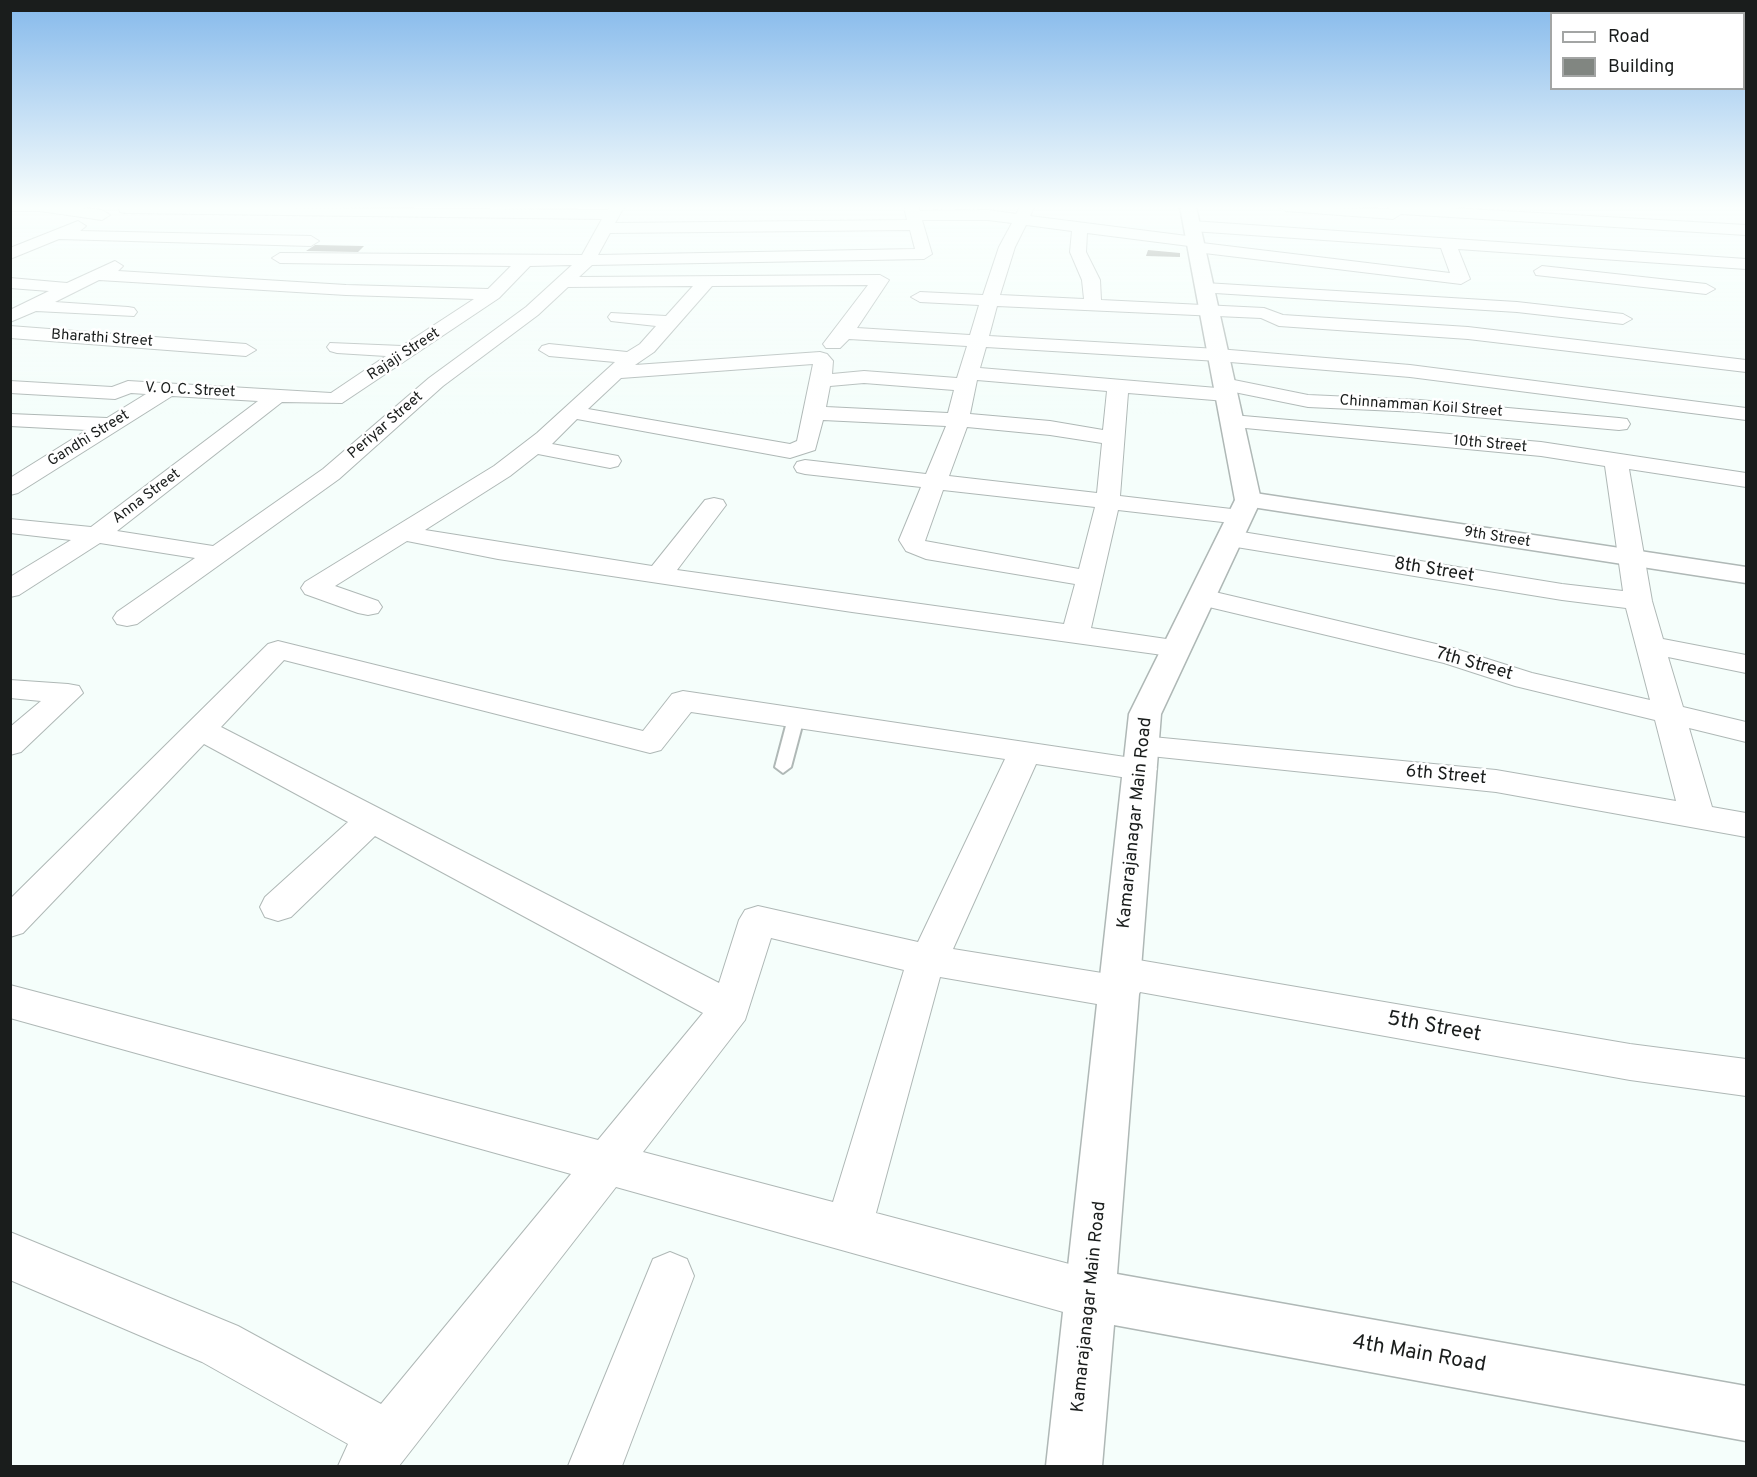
<!DOCTYPE html>
<style>
body{margin:0}
#map{position:relative;width:1757px;height:1477px;overflow:hidden;background:#f5fefb;font-family:Overpass,sans-serif}
canvas{display:block}
.frame{position:absolute;inset:0;border:12px solid #1a1d1c;pointer-events:none}
.legend{position:absolute;left:1550px;top:12px;width:195px;height:78px;box-sizing:border-box;background:#fff;border:2px solid #a3a5a4;margin:0;padding:8px 10px;list-style:none;font-size:18px;color:#1a1d1c}
.legend li{display:flex;align-items:center;gap:12px;height:30px}
.legend b{width:30px;border:2px solid #a3a5a4}
</style>
<div id="map">
<canvas width="1757" height="1477"></canvas>
<div class="frame"></div>
<ul class="legend">
<li><b style="height:8px;background:#fff"></b>Road</li>
<li><b style="height:16px;background:#818681"></b>Building</li>
</ul>
</div>
<script>
const c = document.querySelector('canvas').getContext('2d');
c.lineJoin = 'round';
function fillPath(path, color) { c.fillStyle = color; c.fill(path, 'evenodd'); }
const toPath = rows => new Path2D(rows.map(r => 'M' + r).join(''));
function strokePath(path, color, width, dash) { c.strokeStyle = color; c.lineWidth = width; c.lineCap = dash ? 'butt' : 'round'; c.setLineDash(dash || []); c.stroke(path); }
function drawText(font, color, halo, rows, align = 'center') {
  c.font = font + ' Overpass,sans-serif'; c.lineWidth = 5; c.setLineDash([]); c.textBaseline = 'middle'; c.strokeStyle = halo; c.fillStyle = color; for (const [text, x, y, turn = 0] of rows) {
    c.save(); c.translate(x, y); c.rotate((+turn || 0) * Math.PI / 180); c.textAlign = isNaN(turn) ? turn : align; if (halo) c.strokeText(text, 0, 0); c.fillText(text, 0, 0); c.restore();
  }
}
fillPath(toPath([
 [315,245,364,246,358,252,306,251],
 [1148,250,1180,253,1180,257,1146,256]
]), '#818681');
const service = toPath([
 [796,713,804,718,791,767,783,773,775,767,788,718,796,713]
]);
const minor = toPath([
 [10,207,73,207,102,210,110,215,102,220,40,211,10,211,10,207],
 [119,207,608,210,610,207,624,207,615,223,907,220,904,207,918,207,920,211,988,210,1016,214,1020,207,1034,207,1030,216,1195,237,1201,239,1202,243,1450,273,1441,248,1192,231,1184,226,1192,221,1746,259,1746,269,1458,249,1470,279,1461,284,1196,252,1190,250,1189,246,1087,233,1086,252,1100,280,1101,300,1264,308,1283,315,1468,327,1746,360,1746,372,1468,339,1279,326,1261,318,997,306,989,336,1218,349,1410,365,1746,408,1746,420,1410,377,1218,361,986,347,980,368,1217,388,1214,384,1217,380,1224,378,1308,395,1419,400,1619,418,1627,419,1630,424,1627,429,1619,430,1419,412,1308,407,1234,392,1236,395,1233,399,1226,401,1128,393,1120,496,1240,510,1249,512,1252,517,1249,522,1240,524,1118,510,1091,628,1187,642,1191,648,1187,654,1177,657,852,612,498,559,407,541,335,586,378,601,382,607,378,613,368,615,358,613,305,594,301,588,305,582,494,466,537,433,615,362,549,356,539,350,542,346,549,344,627,352,640,344,656,326,611,321,608,317,611,313,666,316,693,286,568,287,538,315,443,386,339,479,137,624,127,626,117,624,113,618,117,612,195,558,100,543,19,595,10,597,10,577,71,540,10,533,10,519,91,527,258,401,172,396,18,493,10,495,10,478,87,430,10,426,10,414,107,418,146,394,131,393,115,399,10,393,10,381,112,387,128,381,331,393,386,356,337,353,330,351,327,347,330,343,402,346,474,299,346,295,99,280,55,302,128,307,134,308,137,312,134,316,36,311,10,322,10,310,49,291,10,288,10,278,67,283,115,261,123,266,118,271,346,285,488,289,511,266,280,263,272,258,280,253,582,255,602,219,125,213,120,212,119,207],
 [922,220,988,220,1012,223,999,247,983,295,920,292,911,297,920,302,979,305,970,335,857,328,889,280,880,275,579,277,592,265,924,259,932,254,922,220],
 [1026,225,1072,231,1070,252,1082,280,1084,299,1000,295,1015,247,1026,225],
 [910,230,915,249,598,255,610,233,910,230],
 [572,265,526,307,429,378,323,469,213,546,117,531,282,402,342,403,499,298,530,266,572,265],
 [868,285,823,344,826,348,840,348,849,339,967,346,957,378,864,371,832,374,833,361,827,354,820,352,635,365,654,352,712,286,868,285],
 [813,364,797,441,790,444,588,409,621,378,813,364],
 [977,380,1107,391,1103,430,1050,421,970,414,977,380],
 [864,383,954,390,948,413,826,407,830,386,864,383],
 [577,419,790,458,815,450,823,420,946,426,926,474,805,460,797,462,794,467,797,472,805,474,921,487,899,540,906,551,926,559,1075,584,1064,624,677,570,726,505,723,500,714,498,705,500,652,566,425,530,510,476,538,454,610,468,618,466,621,461,618,456,552,444,577,419],
 [967,427,1050,435,1102,443,1097,493,949,476,967,427],
 [943,490,1095,507,1079,569,925,541,943,490],
 [1279,207,1388,209,1389,207,1433,207,1746,225,1746,235,1401,214,1393,219,1286,211,1279,207],
 [78,221,86,226,80,231,311,236,319,241,311,246,59,239,10,259,10,248,78,221],
 [1542,266,1706,284,1715,289,1706,294,1536,275,1534,271,1542,266],
 [1205,283,1517,302,1623,314,1632,319,1623,324,1517,312,1199,292,1196,288,1205,283],
 [10,326,246,344,256,350,246,356,10,338,10,326],
 [1232,415,1541,442,1746,473,1746,487,1629,469,1652,601,1663,639,1746,655,1746,673,1668,657,1683,707,1746,722,1746,742,1689,728,1712,807,1746,813,1746,837,1496,792,1131,754,1126,747,1131,740,1142,736,1496,770,1676,801,1655,720,1515,686,1444,663,1192,603,1188,597,1192,591,1202,589,1453,648,1532,673,1650,700,1626,608,1562,600,1230,546,1221,543,1217,538,1221,533,1230,530,1562,584,1623,591,1605,466,1541,456,1224,426,1221,421,1224,416,1232,415],
 [278,641,643,731,672,694,683,691,1152,761,1157,769,1152,777,1141,780,1036,764,953,949,1102,973,1107,962,1121,957,1630,1044,1746,1059,1746,1096,1630,1080,1140,992,1134,1003,1120,1008,940,977,876,1213,1092,1270,1109,1278,1117,1295,1109,1312,1092,1320,616,1187,399,1466,338,1466,348,1444,202,1362,10,1280,10,1232,238,1326,381,1404,571,1174,10,1018,10,985,598,1140,703,1013,375,836,291,917,278,921,265,917,260,907,265,897,348,822,204,744,23,933,10,937,10,899,268,644,278,641],
 [284,660,650,753,661,750,691,712,1005,759,918,942,758,906,745,910,739,920,719,983,221,727,284,660],
 [771,938,904,970,833,1202,643,1152,745,1020,771,938],
 [10,680,68,684,79,686,83,693,21,752,10,755,10,727,41,701,10,698,10,680],
 [670,1252,687,1259,694,1276,622,1466,568,1466,653,1259,670,1252]
]);
const tertiary = toPath([
 [1248,492,1746,567,1746,583,1239,505,1235,500,1239,495,1248,492]
]);
const secondary = toPath([
 [1180,207,1196,207,1261,500,1161,714,1117,1274,1746,1386,1746,1441,1114,1325,1102,1466,1046,1466,1129,714,1235,500,1180,207]
]);
strokePath(service, '#afb8b6', 4);
strokePath(minor, '#afb8b6', 2);
strokePath(tertiary, '#afb8b6', 3);
strokePath(secondary, '#afb8b6', 3);
fillPath(service, '#fff');
fillPath(minor, '#fff');
fillPath(tertiary, '#fff');
fillPath(secondary, '#fff');
const sky = c.createLinearGradient(0, 0, 0, 414);
sky.addColorStop(0, '#85b9eb');
sky.addColorStop(0.5, '#fafffd');
sky.addColorStop(1, '#fafffd00');
c.fillStyle = sky;
c.fillRect(0, 0, 1757, 414);
drawText('15px', '#1a1d1c', '#fff', [
 ["Bharathi Street",102,339,4],
 ["Rajaji Street",404,355,-33],
 ["V. O. C. Street",190,391,3],
 ["Chinnamman Koil Street",1421,407,4],
 ["Periyar Street",386,426,-41],
 ["Gandhi Street",89,439,-32],
 ["10th Street",1490,445,5],
 ["Anna Street",147,497,-37],
 ["9th Street",1497,538,9]
]);
drawText('18px', '#1a1d1c', '#fff', [
 ["8th Street",1434,571,9],
 ["7th Street",1474,665,16],
 ["6th Street",1446,776,5],
 ["Kamarajanagar Main Road",1136,823,-84],
 ["Kamarajanagar Main Road",1090,1307,-84]
]);
drawText('21px', '#1a1d1c', '#fff', [
 ["5th Street",1434,1028,10],
 ["4th Main Road",1419,1355,10]
]);
</script>
